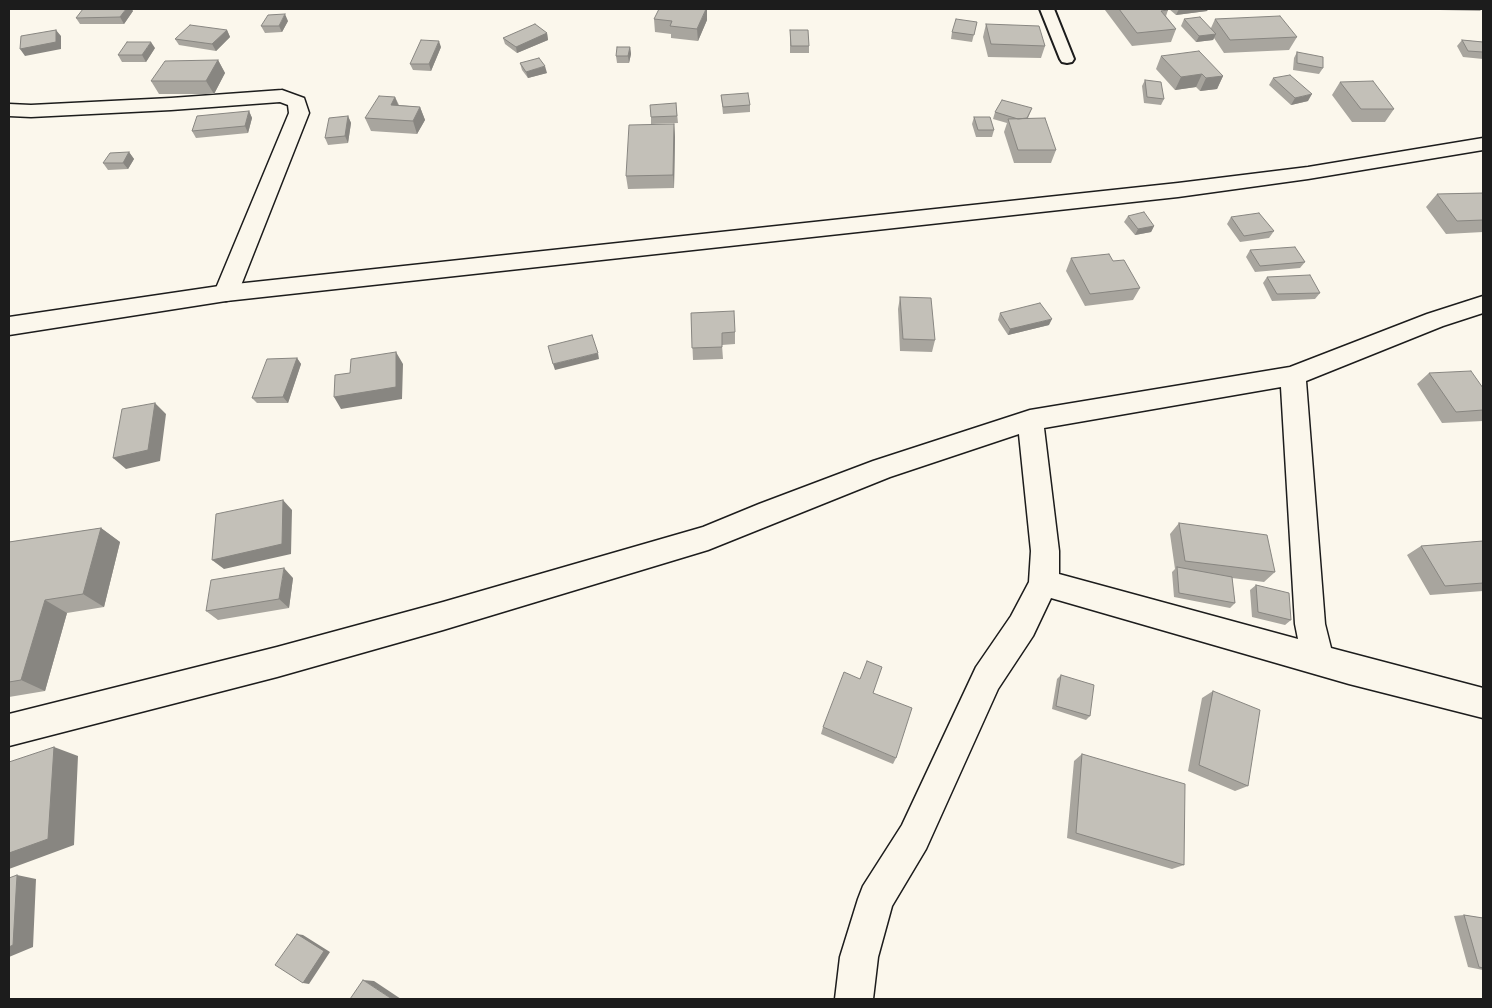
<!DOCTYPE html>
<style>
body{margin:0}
#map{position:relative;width:1492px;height:1008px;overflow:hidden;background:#fbf7ec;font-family:"Architects Daughter",sans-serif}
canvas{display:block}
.frame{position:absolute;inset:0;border:10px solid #1c1c1c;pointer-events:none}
</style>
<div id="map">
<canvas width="1492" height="1008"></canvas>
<div class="frame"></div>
</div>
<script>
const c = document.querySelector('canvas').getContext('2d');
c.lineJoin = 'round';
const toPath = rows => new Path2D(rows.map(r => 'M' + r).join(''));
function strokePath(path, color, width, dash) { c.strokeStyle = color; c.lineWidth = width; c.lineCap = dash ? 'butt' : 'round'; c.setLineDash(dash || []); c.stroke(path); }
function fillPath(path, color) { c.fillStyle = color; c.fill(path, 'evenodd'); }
const lane = toPath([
 [1040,9,1054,9,1074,59,1072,62,1067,63,1062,62,1060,59,1040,9]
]);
const street = toPath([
 [282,90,304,98,309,113,238,293,234,299,226,301,218,299,214,293,289,113,288,105,280,102,171,110,31,117,9,116,9,104,31,105,171,98,282,90],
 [1483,296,1483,313,1443,326,1306,381,1325,624,1331,648,1483,688,1483,718,1349,684,1051,598,1033,636,998,689,926,849,892,906,878,957,873,999,835,999,840,957,858,899,863,886,902,825,976,667,1011,616,1029,582,1031,551,1019,434,890,477,708,550,443,630,277,677,9,746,9,714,277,647,443,602,703,527,759,504,873,461,1030,410,1290,367,1427,314,1483,296],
 [1281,387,1295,624,1298,639,1059,574,1059,551,1044,428,1281,387]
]);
const secondary = toPath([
 [1483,138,1483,150,1308,179,1178,197,226,301,9,335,9,317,226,285,1178,183,1308,167,1483,138]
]);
strokePath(lane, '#1c1c1c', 4);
strokePath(street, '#1c1c1c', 3);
strokePath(secondary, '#1c1c1c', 3);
fillPath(lane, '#fbf7ec');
fillPath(street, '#fbf7ec');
fillPath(secondary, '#fbf7ec');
fillPath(toPath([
 [1106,9,1166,9,1168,10,1166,16,1176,29,1171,42,1132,46,1105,10],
 [1169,9,1208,9,1207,11,1176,15],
 [1440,9,1482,9,1480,11,1440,10],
 [133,11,124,24,80,24,76,18],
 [654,19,707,20,698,41,671,38,671,34,655,32],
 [1184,19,1211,28,1215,19,1297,37,1289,50,1224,53,1214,38,1213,40,1196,42,1181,26],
 [288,21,282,32,265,33,261,26],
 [977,22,972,42,951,39,952,32],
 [986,24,1045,46,1041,58,988,57,983,37],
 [227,30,230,37,216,51,179,45,175,39],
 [790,30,809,46,809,53,790,53],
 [547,33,548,40,517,53,505,44,503,38],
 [1462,40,1483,42,1483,59,1463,57,1457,46],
 [441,47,431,71,413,70,410,64],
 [630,47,631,54,629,63,617,63,616,56],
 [155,48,146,62,122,62,118,55],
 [1297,52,1323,68,1319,74,1293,70,1294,58],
 [1161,56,1223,76,1217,89,1200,91,1196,87,1175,90,1156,69],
 [218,60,225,73,214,94,159,94,151,81],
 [520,63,547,73,528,78,522,70],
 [1273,78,1308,101,1291,105,1269,85],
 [1145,80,1164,99,1161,105,1144,103,1142,86],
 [1340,82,1394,109,1385,122,1352,122,1332,95],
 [721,95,750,105,750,112,723,114],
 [395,97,399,105,420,107,425,120,417,134,371,131,365,118],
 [676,103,678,123,651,124,651,117],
 [1032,108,1028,118,1056,150,1051,163,1014,163,1004,132,1007,123,993,119,995,112],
 [249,111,252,118,248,133,196,138,192,131],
 [348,116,351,123,348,143,328,145,325,138],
 [974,117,994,130,992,137,976,137,972,124],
 [674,124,675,137,674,188,628,189,626,176],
 [129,152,134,159,128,169,108,170,103,163],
 [1483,193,1483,232,1446,234,1426,207,1437,194],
 [1128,216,1154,226,1151,232,1135,235,1124,222],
 [1231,217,1274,231,1269,238,1240,242,1227,224],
 [1250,250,1305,262,1300,268,1255,272,1246,257],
 [1071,258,1140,288,1133,300,1085,306,1066,271],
 [1267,277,1320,293,1315,299,1272,301,1263,283],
 [900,297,935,340,932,352,900,351,898,309],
 [691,313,735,332,735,344,722,345,723,359,693,360],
 [1000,313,1049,325,1008,335,998,320],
 [297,358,301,364,288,403,257,403,252,398],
 [1429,373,1483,388,1483,421,1442,423,1417,384],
 [1179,523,1275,572,1264,582,1232,578,1235,603,1230,608,1174,597,1172,572,1175,569,1170,534],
 [101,528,120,542,104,607,67,613,45,691,9,697,9,542],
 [1483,541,1483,591,1430,595,1407,555,1421,546],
 [293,578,289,608,218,620,206,611],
 [1256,585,1291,620,1285,625,1252,617,1250,590],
 [1061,675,1090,716,1086,720,1052,709,1057,679],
 [1213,691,1248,786,1235,791,1188,771,1202,698],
 [823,727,896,758,893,764,821,734],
 [1082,754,1184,865,1172,869,1067,838,1074,761],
 [1464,915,1483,918,1483,970,1468,967,1454,916]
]), '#a8a59e');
fillPath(toPath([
 [126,9,132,9,133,11,124,24,120,17],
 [706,9,707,9,707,20,698,41,697,29],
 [1179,9,1208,9,1207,11,1176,15],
 [285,14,288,21,282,32,279,26],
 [56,30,61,36,61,49,25,56,20,49],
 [227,30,230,37,216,51,212,44],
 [547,33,548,40,517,53,516,47],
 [1216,34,1213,40,1196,42,1199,36],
 [439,41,441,47,431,71,429,64],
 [151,42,155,48,146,62,142,55],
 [630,47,631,54,629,63,628,56],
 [218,60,225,73,214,94,206,81],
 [545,66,547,73,528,78,526,72],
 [1202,74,1196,87,1175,90,1181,77],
 [1223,76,1217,89,1200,91,1206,78],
 [1312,94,1308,101,1291,105,1295,98],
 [395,97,400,110,391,105],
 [420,107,425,120,417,134,413,121],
 [249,111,252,118,248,133,245,126],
 [348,116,351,123,348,143,345,136],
 [674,124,675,137,674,188,673,175],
 [129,152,134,159,128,169,123,163],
 [1154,226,1151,232,1135,235,1138,229],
 [1052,319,1049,325,1008,335,1010,329],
 [396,352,403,364,402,399,341,409,334,397],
 [598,353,599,359,555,370,553,364],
 [297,358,301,364,288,403,283,397],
 [155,403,166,414,160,461,126,469,113,458],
 [283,500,292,510,291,554,224,569,212,560],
 [101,528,120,542,104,607,83,594],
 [284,568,293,578,289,608,279,599],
 [45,600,67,613,45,691,21,680],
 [54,747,78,756,74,845,9,869,9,853],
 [17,875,36,879,33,947,9,957,9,947],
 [297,934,303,935,330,952,309,984,303,983],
 [363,980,374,981,401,999,392,999]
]), '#888681');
const building = toPath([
 [83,9,126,9,120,17,76,18,83,9],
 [659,9,706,9,697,29,670,26,672,21,654,19,659,9],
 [1119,9,1166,9,1168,10,1161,11,1176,29,1137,33,1119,9],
 [285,14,279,26,261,26,268,15,285,14],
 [1280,16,1297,37,1230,40,1215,19,1280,16],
 [1200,17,1216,34,1199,36,1184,19,1200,17],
 [956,19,977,22,974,35,952,32,956,19],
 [535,24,547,33,516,47,503,38,535,24],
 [986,24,1039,26,1045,46,991,44,986,24],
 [190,25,227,30,212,44,175,39,190,25],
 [56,30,56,42,20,49,21,36,56,30],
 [790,30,808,30,809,46,791,46,790,30],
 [421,40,439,41,429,64,410,64,421,40],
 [1462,40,1483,42,1483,52,1468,51,1462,40],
 [127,42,151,42,142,55,118,55,127,42],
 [617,47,630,47,628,56,616,56,617,47],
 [1199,51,1223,76,1206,78,1202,74,1181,77,1161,56,1199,51],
 [1297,52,1323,57,1323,68,1297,63,1297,52],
 [539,58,545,66,526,72,520,63,539,58],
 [218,60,206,81,151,81,165,61,218,60],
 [1290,75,1312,94,1295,98,1273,78,1290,75],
 [1145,80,1161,82,1164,99,1147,97,1145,80],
 [1373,81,1394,109,1361,109,1340,82,1373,81],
 [748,93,750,105,723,107,721,95,748,93],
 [379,96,395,97,391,105,420,107,413,121,365,118,379,96],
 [1002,100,1032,108,1027,118,1018,119,995,112,1002,100],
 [676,103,677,116,651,117,650,105,676,103],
 [249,111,245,126,192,131,197,116,249,111],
 [348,116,345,136,325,138,329,118,348,116],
 [974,117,990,117,994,130,978,130,974,117],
 [1045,118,1056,150,1018,150,1008,119,1045,118],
 [674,124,673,175,626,176,629,125,674,124],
 [129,152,123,163,103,163,110,153,129,152],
 [1483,193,1483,220,1457,221,1437,194,1483,193],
 [1144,212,1154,226,1138,229,1128,216,1144,212],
 [1259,213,1274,231,1244,236,1231,217,1259,213],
 [1295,247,1305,262,1260,266,1250,250,1295,247],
 [1109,254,1113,261,1124,260,1140,288,1090,294,1071,258,1109,254],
 [1310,275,1320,293,1277,294,1267,277,1310,275],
 [900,297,931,298,935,340,903,339,900,297],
 [1040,303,1052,319,1010,329,1000,313,1040,303],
 [734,311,735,332,722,333,722,347,692,348,691,313,734,311],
 [592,335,598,353,553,364,548,346,592,335],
 [396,352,396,387,334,397,335,375,350,373,351,359,396,352],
 [297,358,283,397,252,398,267,359,297,358],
 [1471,371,1483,388,1483,410,1456,412,1429,373,1471,371],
 [155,403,148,450,113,458,122,409,155,403],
 [283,500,282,544,212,560,216,514,283,500],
 [1179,523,1267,535,1275,572,1185,561,1179,523],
 [101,528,83,594,45,600,21,680,9,682,9,542,101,528],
 [1483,541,1483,583,1445,586,1421,546,1483,541],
 [1177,567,1232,577,1235,603,1179,593,1177,567],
 [284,568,279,599,206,611,211,580,284,568],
 [1256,585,1289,593,1291,620,1258,612,1256,585],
 [867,661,882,667,873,693,912,708,896,758,823,727,844,672,860,679,867,661],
 [1061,675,1094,685,1090,716,1056,706,1061,675],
 [1213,691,1260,710,1248,786,1199,765,1213,691],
 [54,747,48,839,9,853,9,762,54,747],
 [1082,754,1185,784,1184,865,1076,833,1082,754],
 [17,875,13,945,9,947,9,878,17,875],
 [1464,915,1483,918,1483,968,1479,967,1464,915],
 [297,934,324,951,303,983,275,965,297,934],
 [363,980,392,999,350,999,363,980]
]);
fillPath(building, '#c3c0b8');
strokePath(building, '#888681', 1);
</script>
